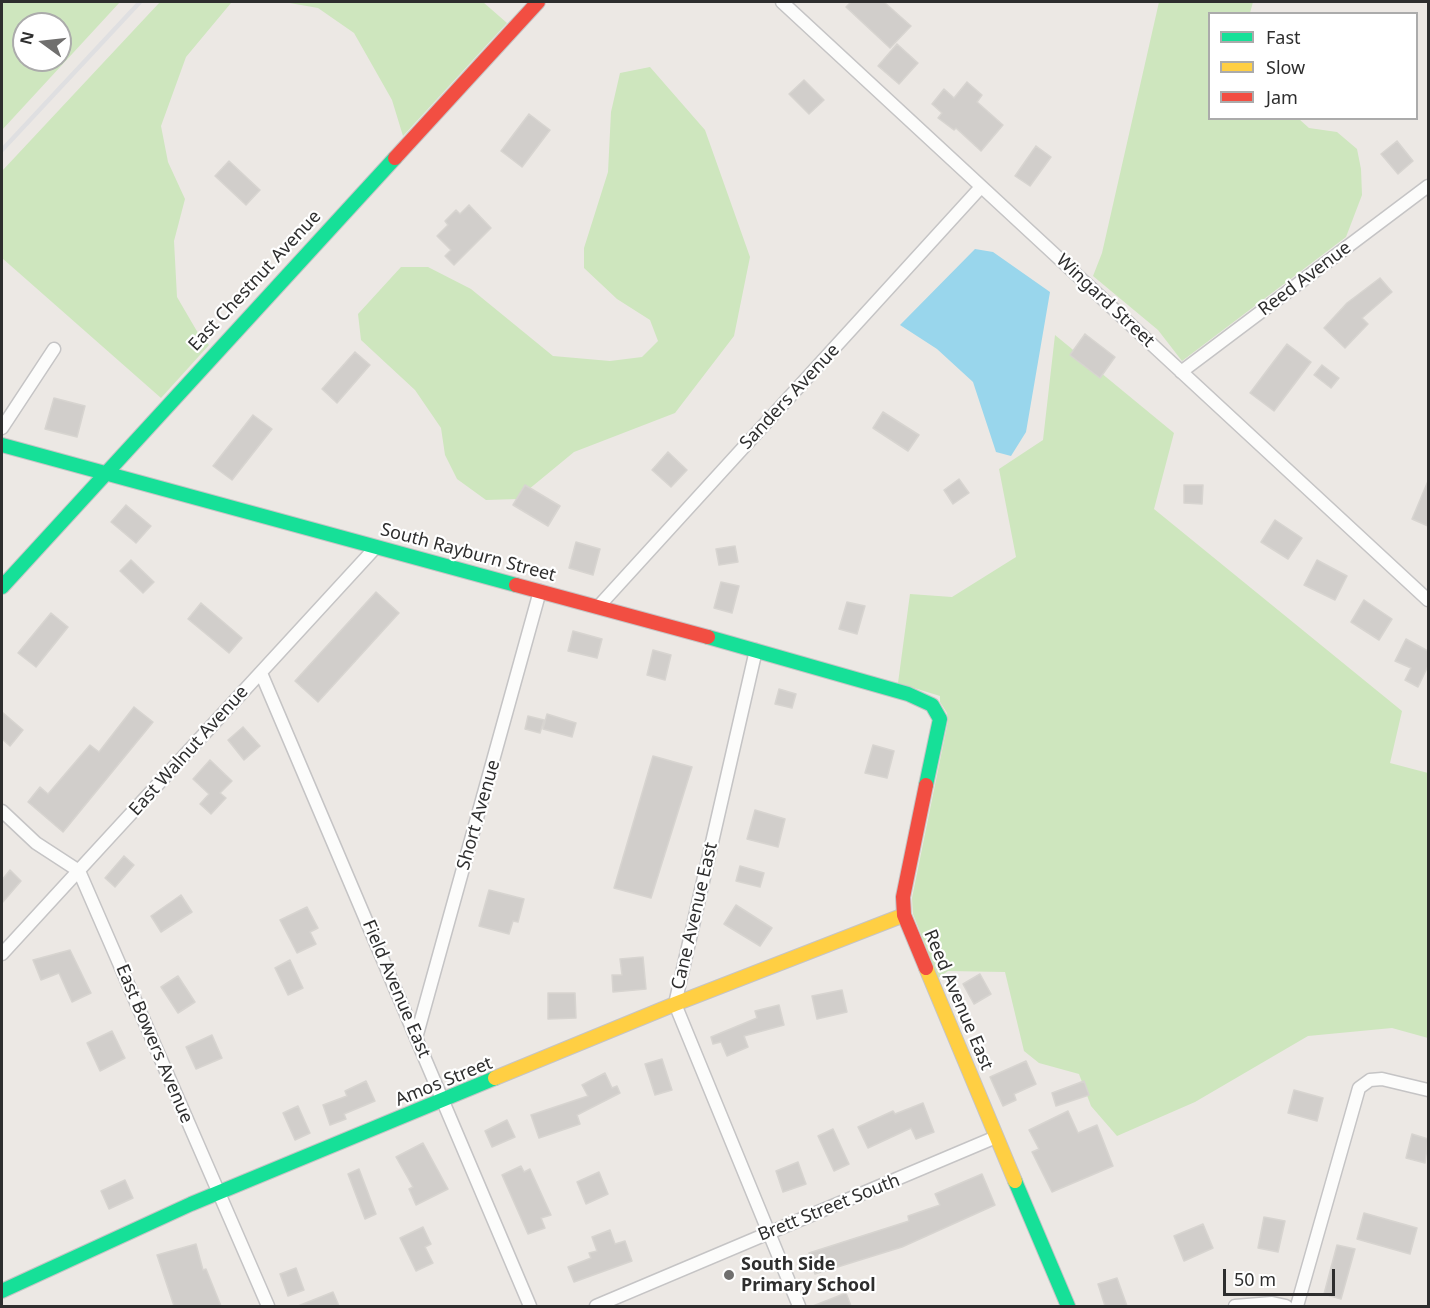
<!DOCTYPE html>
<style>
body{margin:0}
#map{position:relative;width:1430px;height:1308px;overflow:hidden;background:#ece8e4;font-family:"Noto Sans",sans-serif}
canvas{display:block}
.frame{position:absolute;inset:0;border:3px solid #2e2e2e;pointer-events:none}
.legend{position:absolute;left:1208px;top:12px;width:210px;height:108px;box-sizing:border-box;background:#fff;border:2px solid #ababab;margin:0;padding:8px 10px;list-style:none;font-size:18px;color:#2e2e2e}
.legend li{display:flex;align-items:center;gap:12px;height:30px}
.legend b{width:30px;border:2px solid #ababab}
.north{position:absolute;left:12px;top:12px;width:60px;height:60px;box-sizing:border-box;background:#fff;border:2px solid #ababab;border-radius:50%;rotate:285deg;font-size:16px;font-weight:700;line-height:24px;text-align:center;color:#2e2e2e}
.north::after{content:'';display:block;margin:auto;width:21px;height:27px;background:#706f6e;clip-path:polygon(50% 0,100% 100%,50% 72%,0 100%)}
.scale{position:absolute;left:1223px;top:1269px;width:112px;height:27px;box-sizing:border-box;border:3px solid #2e2e2e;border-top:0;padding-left:8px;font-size:18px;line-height:21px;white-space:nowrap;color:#2e2e2e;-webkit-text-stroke:4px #fff;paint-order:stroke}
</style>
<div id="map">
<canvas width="1430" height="1308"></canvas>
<div class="frame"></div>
<ul class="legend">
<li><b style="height:8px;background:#16e098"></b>Fast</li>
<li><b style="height:8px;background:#ffcf43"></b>Slow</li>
<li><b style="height:8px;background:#f24e42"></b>Jam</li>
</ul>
<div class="north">N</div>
<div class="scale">50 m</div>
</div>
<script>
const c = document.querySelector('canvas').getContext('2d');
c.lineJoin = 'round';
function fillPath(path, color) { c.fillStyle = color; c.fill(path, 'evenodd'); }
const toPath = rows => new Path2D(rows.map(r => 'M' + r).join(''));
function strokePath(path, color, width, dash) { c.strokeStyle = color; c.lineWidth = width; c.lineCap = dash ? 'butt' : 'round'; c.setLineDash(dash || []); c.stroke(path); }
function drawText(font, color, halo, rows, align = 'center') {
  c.font = font + ' "Noto Sans",sans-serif'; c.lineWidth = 4.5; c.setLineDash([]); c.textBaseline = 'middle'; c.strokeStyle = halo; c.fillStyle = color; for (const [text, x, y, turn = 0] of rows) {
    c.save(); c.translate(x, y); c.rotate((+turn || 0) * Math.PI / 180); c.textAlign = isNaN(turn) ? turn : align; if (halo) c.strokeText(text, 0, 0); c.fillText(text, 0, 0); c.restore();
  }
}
fillPath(toPath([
 [2,2,120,2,2,130],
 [24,24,60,24,60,60,24,60],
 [160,2,250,2,231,3,186,57,161,126,168,162,185,199,174,241,177,297,198,333,209,345,161,398,2,258,2,171],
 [284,2,483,2,507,23,403,136,392,100,354,33,318,8],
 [1159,2,1253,2,1250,13,1210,14,1210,118,1299,119,1309,128,1337,132,1357,149,1361,169,1362,195,1346,237,1182,361,1158,330,1093,276,1102,253],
 [650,67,705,130,750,257,734,336,675,413,574,452,517,499,486,500,457,479,445,455,441,428,415,390,361,340,358,314,401,267,428,267,471,289,553,356,610,361,642,357,658,341,650,320,617,299,584,268,584,248,608,172,611,112,620,73],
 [1055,335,1174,433,1154,509,1402,711,1390,763,1428,773,1428,1038,1392,1028,1308,1036,1195,1102,1117,1136,1091,1106,1079,1074,1039,1063,1024,1051,1005,972,948,971,938,978,913,914,912,898,948,721,947,713,940,702,940,696,898,683,910,594,952,597,1016,557,999,469,1043,440]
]), '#cee6be');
fillPath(toPath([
 [975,249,993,252,1050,292,1026,432,1011,456,996,452,973,382,937,349,900,325]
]), '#99d6ec');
const building = toPath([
 [851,2,884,2,911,26,890,48,846,7,851,2],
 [897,44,918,63,899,84,878,66,897,44],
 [804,80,824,100,809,114,789,94,804,80],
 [967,82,982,95,977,102,1003,125,981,151,956,128,954,130,938,118,942,113,932,104,944,89,954,98,967,82],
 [529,114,550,130,522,167,501,151,529,114],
 [1397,141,1413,161,1398,174,1381,154,1397,141],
 [1036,146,1051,157,1030,186,1015,176,1036,146],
 [229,161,260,190,246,205,215,176,229,161],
 [469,205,491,228,454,265,445,256,451,250,437,236,448,225,445,221,456,210,460,214,469,205],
 [1380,278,1392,292,1362,318,1368,324,1345,348,1324,328,1347,303,1380,278],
 [1085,334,1115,357,1100,378,1070,355,1085,334],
 [1287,344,1311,362,1274,411,1250,393,1287,344],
 [355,352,370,365,337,403,322,389,355,352],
 [1322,365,1339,378,1331,388,1314,375,1322,365],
 [54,398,85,406,77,437,45,429,54,398],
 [883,412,919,435,908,451,873,428,883,412],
 [253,415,272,429,232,480,213,466,253,415],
 [668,452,687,470,671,487,652,470,668,452],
 [959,479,969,493,953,504,944,490,959,479],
 [1428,481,1428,526,1412,519,1428,481],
 [525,485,560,506,548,526,513,505,525,485],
 [1184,485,1203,485,1202,504,1184,503,1184,485],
 [126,505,151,526,136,543,111,522,126,505],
 [1275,520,1302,538,1288,559,1261,542,1275,520],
 [576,542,600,549,593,575,569,568,576,542],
 [735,546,738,562,719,565,716,549,735,546],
 [131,560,154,582,143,593,120,571,131,560],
 [1317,560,1347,576,1335,600,1304,585,1317,560],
 [721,582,739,586,732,613,714,608,721,582],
 [376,592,399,613,318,702,295,681,376,592],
 [1364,600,1392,619,1379,640,1351,622,1364,600],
 [847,602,865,606,857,634,839,629,847,602],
 [201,603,242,638,229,653,188,619,201,603],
 [51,613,68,627,36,667,18,653,51,613],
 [573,631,602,639,597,658,568,651,573,631],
 [1406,639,1428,651,1428,666,1418,687,1405,680,1411,668,1395,661,1406,639],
 [653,650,671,655,665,680,647,675,653,650],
 [779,689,796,694,792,708,775,704,779,689],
 [134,707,153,722,63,832,28,802,40,787,48,794,90,745,99,752,134,707],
 [2,712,23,730,10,746,2,739,2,712],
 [547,714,576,723,572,737,543,729,547,714],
 [528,716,544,720,540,733,525,729,528,716],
 [243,727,260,746,244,760,228,740,243,727],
 [873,745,894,751,887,778,865,773,873,745],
 [653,756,692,767,651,898,614,888,653,756],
 [210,760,232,781,220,793,226,798,211,814,200,804,209,794,193,779,210,760],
 [755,810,785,819,778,847,747,839,755,810],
 [124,856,134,865,115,887,105,878,124,856],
 [740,866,764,873,760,887,736,881,740,866],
 [10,870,21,881,2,903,2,880,10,870],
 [489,890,524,899,518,922,513,921,509,934,479,926,489,890],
 [181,895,192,912,161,932,151,916,181,895],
 [736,905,772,928,760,946,724,924,736,905],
 [307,907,318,928,310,932,316,944,297,953,280,920,307,907],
 [70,950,91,993,72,1002,59,973,41,980,33,960,70,950],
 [643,957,646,989,613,992,612,975,622,975,620,959,643,957],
 [290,960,303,988,288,995,275,968,290,960],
 [980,974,991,994,974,1004,963,984,980,974],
 [178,976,195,1002,178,1013,161,987,178,976],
 [842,990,847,1012,817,1019,812,996,842,990],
 [548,993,575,993,576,1018,548,1019,548,993],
 [779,1005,784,1025,744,1036,748,1047,727,1056,721,1042,713,1044,711,1037,757,1018,755,1011,779,1005],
 [112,1031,125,1058,100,1071,87,1043,112,1031],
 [212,1035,222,1058,196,1069,186,1047,212,1035],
 [662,1059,672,1090,655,1095,645,1064,662,1059],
 [1026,1061,1036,1084,1014,1094,1016,1100,1003,1106,990,1077,1026,1061],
 [605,1073,612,1088,617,1086,620,1093,577,1115,580,1124,539,1138,531,1115,588,1096,582,1085,605,1073],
 [366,1081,375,1101,344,1114,346,1119,330,1125,323,1105,347,1096,345,1091,366,1081],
 [1084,1081,1089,1095,1056,1106,1052,1093,1084,1081],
 [1294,1090,1323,1098,1317,1121,1288,1113,1294,1090],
 [923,1103,934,1132,916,1139,911,1128,868,1148,858,1127,893,1111,895,1114,923,1103],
 [298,1106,310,1133,295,1140,283,1113,298,1106],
 [1068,1111,1078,1133,1097,1125,1113,1166,1052,1192,1032,1152,1039,1149,1029,1130,1068,1111],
 [507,1120,515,1137,492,1147,485,1131,507,1120],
 [833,1129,849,1164,834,1171,818,1136,833,1129],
 [1412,1134,1428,1139,1425,1163,1406,1158,1412,1134],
 [423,1143,448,1189,416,1205,409,1189,413,1187,396,1157,423,1143],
 [798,1162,806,1184,783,1192,776,1171,798,1162],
 [521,1166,524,1172,530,1169,551,1215,541,1218,545,1228,528,1234,502,1175,521,1166],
 [359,1169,376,1214,365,1219,348,1174,359,1169],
 [599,1172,608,1194,586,1204,577,1182,599,1172],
 [982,1174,995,1205,902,1247,815,1274,809,1253,909,1221,908,1216,940,1205,935,1194,982,1174],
 [125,1180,133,1198,109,1209,101,1191,125,1180],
 [1364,1213,1417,1228,1410,1254,1357,1239,1364,1213],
 [1264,1217,1285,1221,1278,1252,1258,1248,1264,1217],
 [1203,1224,1213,1248,1184,1261,1174,1236,1203,1224],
 [423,1227,431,1244,425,1247,433,1263,416,1271,400,1238,423,1227],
 [610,1230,615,1244,625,1241,632,1261,574,1282,568,1267,591,1258,589,1253,597,1251,592,1237,610,1230],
 [196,1244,203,1270,206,1269,221,1306,174,1306,157,1255,196,1244],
 [1337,1245,1355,1249,1341,1299,1324,1294,1337,1245],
 [296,1268,304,1290,288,1296,280,1274,296,1268],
 [1117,1278,1127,1306,1105,1306,1098,1284,1117,1278],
 [333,1292,339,1306,298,1306,333,1292],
 [846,1293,851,1306,813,1306,846,1293]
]);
fillPath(building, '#d1cecb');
strokePath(building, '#d7d4d0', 1.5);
const street = toPath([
 [782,2,1428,600],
 [1181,372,1428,186],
 [2,428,54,349],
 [598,607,981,187],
 [756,650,675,1004,799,1306],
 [261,673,530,1306],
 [2,811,36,843,79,871,268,1306],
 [2,954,376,547],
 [416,1038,540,591],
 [596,1306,996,1137],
 [1235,1306,1272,1303,1286,1306],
 [1297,1306,1359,1088,1370,1080,1382,1079,1428,1090]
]);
const fast = toPath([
 [2,445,516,585],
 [2,587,395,158],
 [708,637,908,694,932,705,940,719,926,785],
 [1015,1181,1068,1306],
 [2,1291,191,1204,495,1078]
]);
const slow = toPath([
 [926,968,1015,1181],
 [495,1078,675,1004,904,915]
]);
const jam = toPath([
 [395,158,538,2],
 [516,585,708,637],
 [926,968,904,915,903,897,926,785]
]);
strokePath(street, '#c5c4c5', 15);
strokePath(fast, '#c5c4c5', 16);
strokePath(slow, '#c5c4c5', 16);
strokePath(jam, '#c5c4c5', 16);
strokePath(street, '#fcfcfb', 12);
strokePath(fast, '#16e098', 14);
strokePath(slow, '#ffcf43', 14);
strokePath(jam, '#f24e42', 14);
strokePath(toPath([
 [2,150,140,2]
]), '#dfdfe1', 4.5);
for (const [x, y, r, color] of [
 [729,1275,6,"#706f6e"]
]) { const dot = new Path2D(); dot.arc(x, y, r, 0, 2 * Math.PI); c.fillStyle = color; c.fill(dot); strokePath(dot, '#fff', 2); }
drawText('18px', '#2e2e2e', '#fff', [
 ["Reed Avenue",1305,279,-37],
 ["East Chestnut Avenue",255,281,-47],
 ["Wingard Street",1105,301,43],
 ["Sanders Avenue",790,397,-47],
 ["South Rayburn Street",468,553,15],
 ["East Walnut Avenue",189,751,-48],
 ["Short Avenue",479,815,-74],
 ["Cane Avenue East",695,916,-77],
 ["Field Avenue East",396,989,67],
 ["Reed Avenue East",958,1000,67],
 ["East Bowers Avenue",154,1044,67],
 ["Amos Street",444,1082,-22],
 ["Brett Street South",829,1208,-22]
]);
drawText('bold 18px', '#2e2e2e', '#fff', [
 ["South Side",741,1265],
 ["Primary School",741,1286]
], 'left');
</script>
